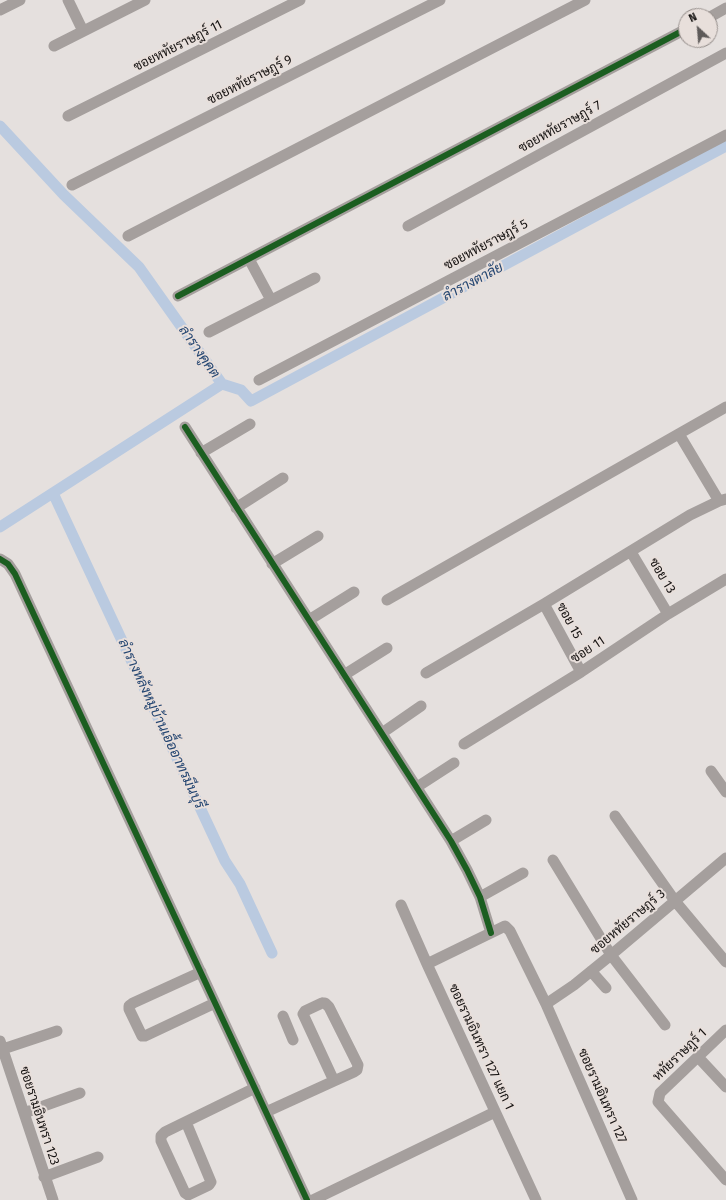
<!DOCTYPE html>
<meta charset="utf-8">
<style>
body{margin:0}
#map{position:relative;width:726px;height:1200px;overflow:hidden;background:#e5e0de;font-family:"Fira Sans",sans-serif}
canvas{display:block}
.north{position:absolute;left:678px;top:8px;width:40px;height:40px;box-sizing:border-box;background:#e8dfdb;border:1px solid #948d8a;border-radius:50%;rotate:334deg;font-size:11px;font-weight:700;line-height:16px;text-align:center;color:#151211}
.north::after{content:'';display:block;margin:auto;width:14px;height:18px;background:#5e5a59;clip-path:polygon(50% 0,100% 100%,50% 72%,0 100%)}
</style>
<div id="map">
<canvas width="726" height="1200"></canvas>
<div class="north">N</div>
</div>
<script>
const c = document.querySelector('canvas').getContext('2d');
c.lineJoin = 'round';
const toPath = rows => new Path2D(rows.map(r => 'M' + r).join(''));
function strokePath(path, color, width, dash) { c.strokeStyle = color; c.lineWidth = width; c.lineCap = dash ? 'butt' : 'round'; c.setLineDash(dash || []); c.stroke(path); }
function drawText(font, color, halo, rows, align = 'center') {
  c.font = font + ' "Fira Sans",Sarabun,sans-serif'; c.lineWidth = 4; c.setLineDash([]); c.textBaseline = 'middle'; c.strokeStyle = halo; c.fillStyle = color; for (const [text, x, y, turn = 0] of rows) {
    c.save(); c.translate(x, y); c.rotate((+turn || 0) * Math.PI / 180); c.textAlign = isNaN(turn) ? turn : align; if (halo) c.strokeText(text, 0, 0); c.fillText(text, 0, 0); c.restore();
  }
}
strokePath(toPath([
 [0,126,64,195,139,267,222,384,0,527],
 [222,384,241,390,251,401,726,146],
 [53,493,225,861,240,884,272,953]
]), '#bacae0', 11);
strokePath(toPath([
 [68,0,83,31],
 [0,10,20,0],
 [710,17,726,8],
 [54,46,145,0],
 [68,116,300,0],
 [72,185,440,0],
 [408,226,726,53],
 [128,236,585,0],
 [249,259,271,300],
 [178,296,686,29],
 [209,332,315,278],
 [259,380,726,135],
 [185,427,451,841,467,870,480,897,491,933],
 [679,434,719,501],
 [201,453,250,424],
 [236,508,283,478],
 [631,552,668,614],
 [0,559,8,564,15,574,41,630,307,1200],
 [272,564,318,536],
 [387,600,726,407],
 [544,604,581,672],
 [309,620,354,592],
 [426,673,544,604,690,515,719,501,726,499],
 [344,675,387,648],
 [382,733,421,706],
 [464,744,581,672,668,614,726,579],
 [711,771,726,792],
 [417,787,454,763],
 [615,816,675,901,726,962],
 [451,841,486,820],
 [553,860,611,955,665,1025],
 [480,897,523,873],
 [401,905,427,964,536,1200],
 [427,964,505,926,510,931,546,1004,632,1200],
 [591,971,606,988],
 [201,972,133,1003,129,1006,129,1009,142,1036,145,1036,215,1003],
 [322,1003,325,1003,329,1007,358,1065,357,1070,354,1072,334,1081,303,1014,305,1011,322,1003],
 [546,1004,574,985,611,955,726,858],
 [283,1016,293,1040],
 [726,1030,660,1093,658,1102,726,1180],
 [0,1041,53,1200],
 [3,1049,57,1031],
 [698,1057,726,1087],
 [266,1112,334,1081],
 [24,1113,80,1093],
 [186,1122,211,1182,209,1185,188,1195,185,1193,161,1141,161,1136,165,1132,255,1088],
 [44,1177,98,1157],
 [313,1200,495,1112]
]), '#a59f9d', 11);
strokePath(toPath([
 [178,296,686,29],
 [185,427,451,841,467,870,480,897,491,933],
 [0,559,8,564,15,574,41,630,307,1200]
]), '#1b5e20', 6);
drawText('13px', '#151211', '#e8dfdb', [
 ["ซอยหทัยราษฎร์ 11",178,46,-27],
 ["ซอยหทัยราษฎร์ 9",250,80,-27],
 ["ซอยหทัยราษฎร์ 7",560,127,-29],
 ["ซอยหทัยราษฎร์ 5",486,245,-28],
 ["ซอย 13",662,576,59],
 ["ซอย 15",569,621,61],
 ["ซอย 11",588,650,-33],
 ["ซอยหทัยราษฎร์ 3",628,922,-40],
 ["ซอยรามอินทรา 127 แยก 1",481,1047,65],
 ["หทัยราษฎร์ 1",680,1055,-44],
 ["ซอยรามอินทรา 127",602,1096,66],
 ["ซอยรามอินทรา 123",39,1116,72]
]);
drawText('italic 14px', '#234571', '#e8dfdb', [
 ["ลำรางตาลัย",473,282,-28],
 ["ลำรางคูคต",199,352,55],
 ["ลำรางหลังหมู่บ้านเอื้ออาทรมีนบุรี",161,724,65]
]);
</script>
